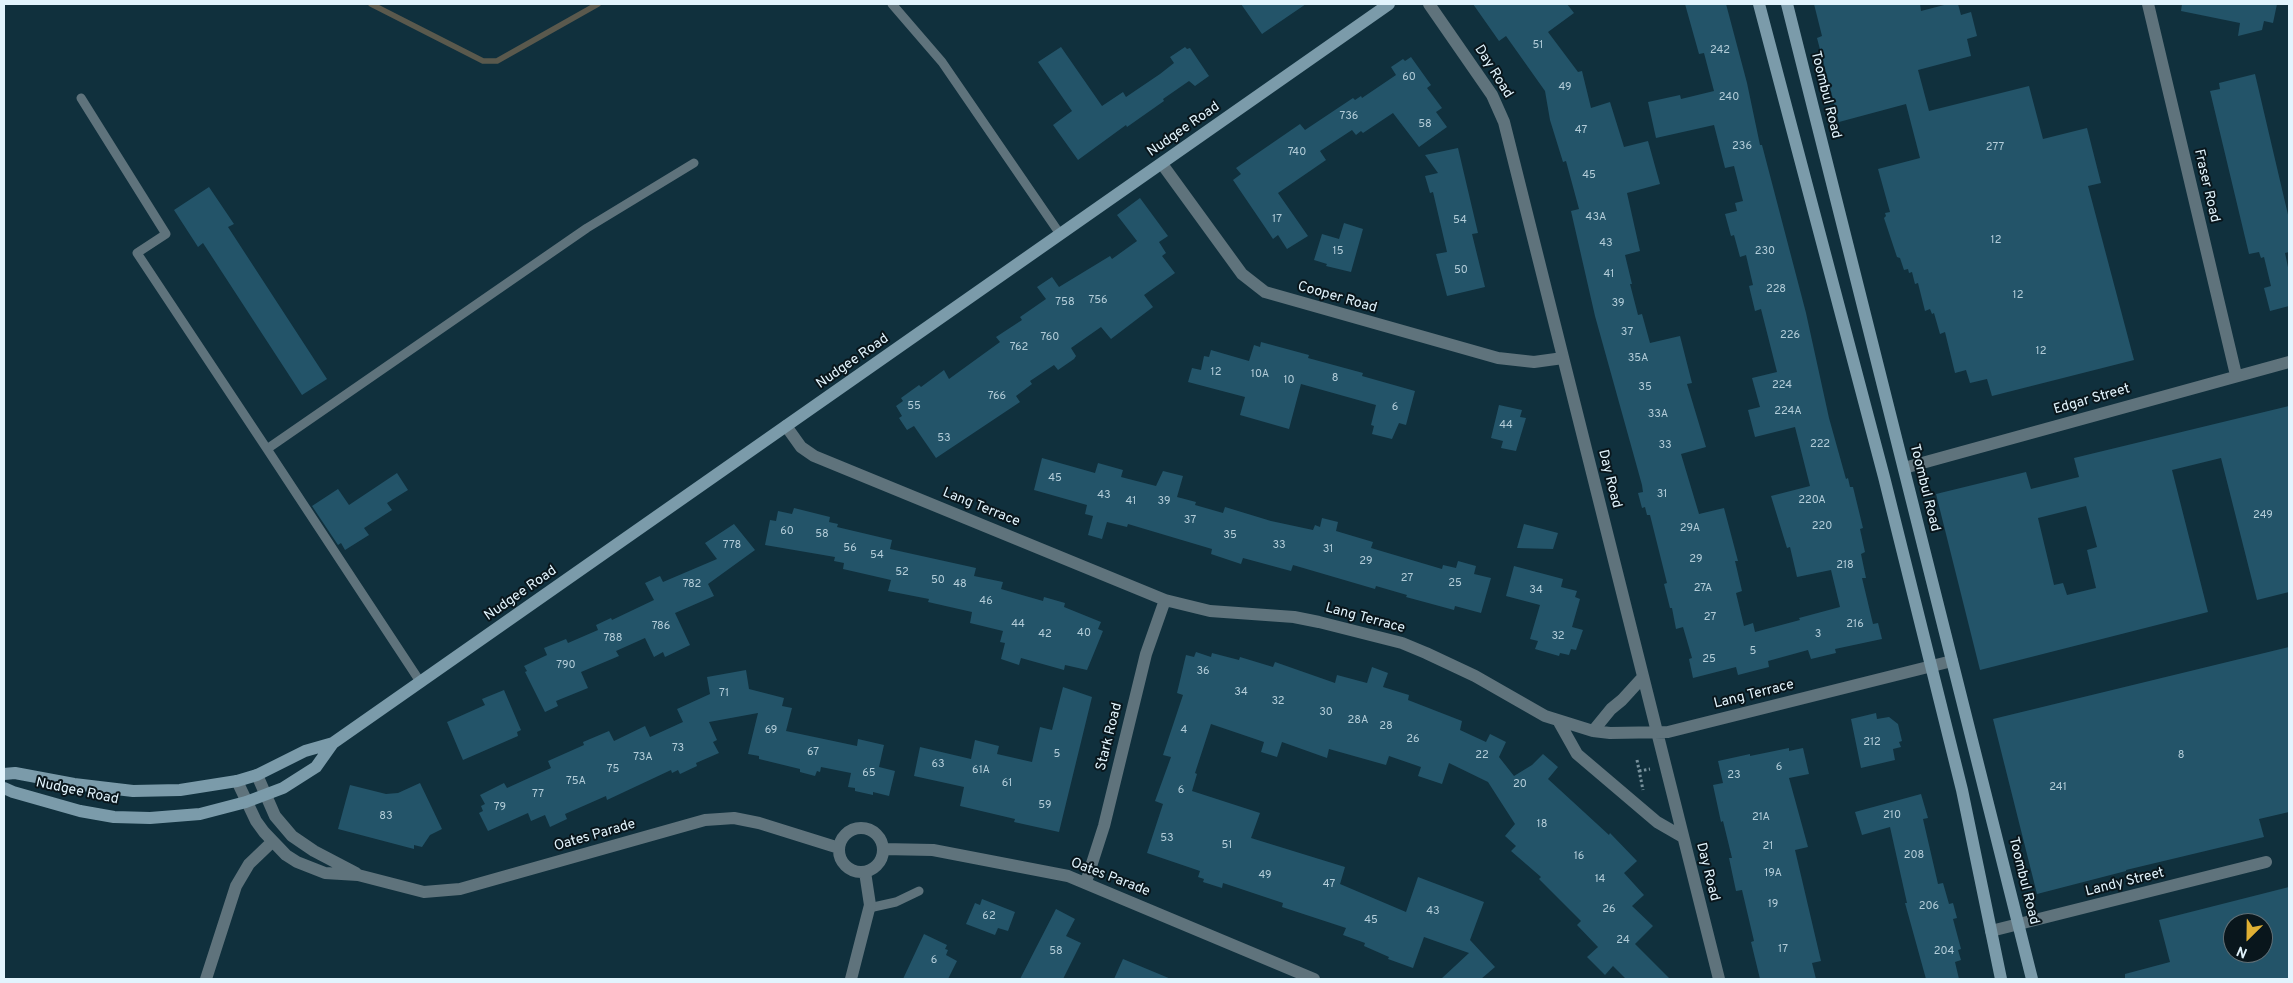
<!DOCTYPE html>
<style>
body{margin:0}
#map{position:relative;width:2293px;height:983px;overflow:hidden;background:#10303d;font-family:Overpass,sans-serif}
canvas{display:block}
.frame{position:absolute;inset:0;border:5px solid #e2f4fd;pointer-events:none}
.north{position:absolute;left:2223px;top:913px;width:50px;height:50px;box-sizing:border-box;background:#09161c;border:1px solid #606f76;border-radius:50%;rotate:203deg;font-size:14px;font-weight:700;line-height:20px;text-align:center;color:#e2f4fd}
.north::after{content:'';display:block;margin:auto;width:18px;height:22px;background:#e0b034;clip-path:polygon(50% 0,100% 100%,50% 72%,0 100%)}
</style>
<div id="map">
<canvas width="2293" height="983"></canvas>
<div class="frame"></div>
<div class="north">N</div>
</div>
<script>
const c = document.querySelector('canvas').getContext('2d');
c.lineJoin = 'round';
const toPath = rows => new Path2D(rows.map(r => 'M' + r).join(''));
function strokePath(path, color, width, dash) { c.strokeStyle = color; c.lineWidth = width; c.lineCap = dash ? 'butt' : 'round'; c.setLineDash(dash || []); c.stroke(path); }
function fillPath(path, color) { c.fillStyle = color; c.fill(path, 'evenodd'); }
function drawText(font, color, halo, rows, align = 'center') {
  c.font = font + ' Overpass,sans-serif'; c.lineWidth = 4; c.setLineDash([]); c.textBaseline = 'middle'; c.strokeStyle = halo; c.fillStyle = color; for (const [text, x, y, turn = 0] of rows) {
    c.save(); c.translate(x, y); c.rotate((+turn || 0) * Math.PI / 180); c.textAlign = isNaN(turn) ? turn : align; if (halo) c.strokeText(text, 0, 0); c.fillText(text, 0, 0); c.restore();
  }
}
strokePath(toPath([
 [371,4,483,61,497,61,598,4]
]), '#5a594d', 5.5);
fillPath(toPath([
 [1241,4,1306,4,1262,34],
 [1473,4,1567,4,1574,13,1548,32,1578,72,1582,71,1591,108,1610,102,1624,147,1648,141,1660,184,1627,193,1640,251,1625,255,1632,284,1630,284,1638,315,1642,314,1650,343,1680,336,1692,383,1687,384,1706,447,1681,454,1699,514,1724,508,1738,561,1735,561,1742,591,1736,593,1744,626,1753,623,1755,632,1800,620,1799,618,1840,607,1831,570,1797,577,1790,547,1787,548,1771,496,1810,486,1795,427,1755,437,1748,410,1760,407,1752,378,1777,372,1761,309,1755,311,1749,286,1753,285,1746,255,1740,257,1734,235,1731,236,1725,214,1737,211,1735,203,1743,201,1734,166,1725,168,1714,125,1656,138,1648,102,1680,95,1681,99,1714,91,1704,53,1699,54,1685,4,1726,4,1747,83,1760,145,1762,145,1806,313,1829,418,1846,479,1848,478,1850,487,1853,487,1863,528,1860,529,1865,552,1861,554,1866,578,1862,578,1873,624,1878,623,1882,639,1835,649,1836,653,1811,659,1808,650,1768,661,1769,667,1738,675,1736,667,1693,678,1689,659,1692,658,1683,627,1676,629,1672,608,1670,608,1664,584,1667,583,1650,515,1647,515,1645,507,1642,508,1638,493,1643,492,1642,485,1595,316,1571,211,1579,209,1566,161,1563,162,1550,120,1545,91,1506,36,1499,41],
 [1814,4,1920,4,1921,11,1948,4,1958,4,1961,15,1971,12,1977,36,1967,39,1971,56,1918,70,1929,111,2029,86,2043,139,2087,128,2101,183,2088,186,2134,360,1992,396,1987,379,1970,383,1966,370,1955,373,1945,332,1940,334,1934,313,1932,314,1930,309,1925,311,1918,283,1915,284,1912,272,1909,273,1908,269,1904,270,1900,258,1897,257,1884,218,1886,216,1885,213,1890,212,1878,169,1920,158,1906,104,1839,122,1817,38,1822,36],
 [2182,4,2277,4,2273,23,2264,21,2262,30,2238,36,2240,23,2181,11],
 [1061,47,1102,106,1123,92,1126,97,1160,74,1174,63,1170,57,1185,47,1187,49,1190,48,1209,76,1195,86,1189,81,1163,99,1164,101,1127,127,1126,125,1078,160,1053,125,1072,111,1038,62],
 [1411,57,1431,85,1427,88,1442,108,1436,112,1447,127,1419,147,1393,113,1363,133,1361,131,1356,135,1352,130,1320,151,1326,160,1278,193,1308,236,1287,249,1278,235,1273,239,1233,180,1241,174,1236,168,1300,124,1305,130,1353,98,1355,100,1361,96,1362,98,1396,75,1391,67,1403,59,1405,61],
 [2255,74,2289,219,2289,252,2285,253,2289,272,2289,306,2270,311,2264,288,2271,286,2264,257,2261,258,2259,252,2249,254,2210,91,2220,89,2219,83],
 [1458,148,1478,233,1472,234,1485,287,1447,296,1436,254,1447,252,1433,192,1430,193,1425,176,1438,173,1425,155],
 [209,187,234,224,228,227,327,379,302,395,203,243,198,247,174,210],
 [1140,198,1168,236,1159,242,1166,253,1162,256,1175,273,1144,295,1153,307,1111,339,1101,327,1071,348,1076,356,1074,359,1058,370,1054,365,1030,381,1032,384,1016,396,1020,402,936,458,914,426,907,430,899,418,902,416,896,406,903,401,901,398,919,385,921,387,944,370,949,379,1000,342,996,337,1022,320,1020,317,1046,299,1037,287,1052,277,1059,287,1110,256,1112,259,1137,241,1117,215],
 [1344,223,1363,229,1351,272,1326,266,1327,264,1314,260,1322,234,1339,239],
 [1261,342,1309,355,1308,358,1363,373,1362,376,1415,391,1406,425,1399,423,1392,439,1372,434,1374,426,1371,425,1376,405,1301,384,1289,429,1240,415,1245,397,1188,382,1192,368,1201,370,1204,356,1209,357,1211,350,1249,361,1254,345,1260,347],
 [1499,405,1522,410,1520,417,1526,418,1516,451,1501,448,1503,441,1491,438],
 [2289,406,2289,592,2257,600,2221,458,2172,470,2208,612,1980,670,1936,494,2026,472,2031,489,2079,477,2074,458],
 [2086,506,2097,547,2087,550,2096,588,2067,595,2063,583,2054,585,2038,518],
 [1042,458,1095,473,1098,463,1123,470,1121,477,1156,486,1163,471,1183,476,1177,497,1196,502,1195,505,1223,513,1225,507,1271,521,1313,530,1315,525,1320,527,1322,518,1338,522,1336,531,1373,542,1371,548,1442,569,1443,565,1456,568,1458,561,1476,566,1474,574,1491,578,1481,613,1455,606,1454,610,1406,597,1407,595,1376,586,1375,589,1293,565,1291,571,1243,558,1241,564,1211,554,1212,549,1128,524,1127,527,1107,522,1102,539,1088,535,1093,516,1085,514,1087,505,1034,490],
 [397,473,408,490,387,503,392,510,364,528,369,535,345,550,341,543,338,545,312,506,338,489,349,505],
 [794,508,830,517,829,522,838,524,837,527,892,540,890,549,976,568,974,576,1003,582,1001,589,1043,601,1044,597,1065,603,1064,607,1101,622,1098,629,1103,631,1087,670,1065,665,1064,670,1021,658,1019,665,1001,659,1005,643,1000,642,1003,631,970,623,972,612,928,602,929,599,888,591,891,580,843,569,844,563,834,561,835,557,765,545,770,520,776,521,778,511,792,514],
 [734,524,755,550,708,584,714,596,675,613,690,645,665,657,663,652,654,657,645,638,616,651,619,656,581,672,588,688,556,701,558,706,545,712,525,672,527,671,524,666,547,655,544,648,566,639,568,643,598,630,596,625,611,618,612,620,654,600,645,583,660,576,663,582,717,559,705,543],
 [1524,524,1558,533,1553,549,1517,548],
 [1514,566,1563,579,1561,587,1577,591,1575,597,1580,599,1572,627,1583,630,1576,650,1571,649,1569,655,1560,653,1559,656,1535,649,1538,641,1530,639,1540,605,1506,596],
 [2289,647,2289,812,2259,819,2264,837,2126,870,2126,871,2037,894,1993,719],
 [1196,652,1211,657,1212,653,1239,660,1240,657,1273,667,1275,662,1335,683,1337,675,1367,683,1372,667,1388,673,1383,687,1409,695,1408,700,1462,721,1460,730,1486,742,1490,734,1506,742,1499,757,1514,776,1532,765,1543,754,1558,767,1548,779,1609,835,1610,833,1637,861,1624,873,1644,895,1632,906,1653,926,1635,944,1670,979,1626,979,1613,966,1605,975,1587,957,1598,947,1577,925,1581,921,1539,879,1541,877,1511,851,1516,846,1505,836,1515,824,1488,782,1449,763,1442,784,1418,776,1421,767,1389,756,1386,765,1329,749,1327,758,1282,742,1277,757,1261,752,1264,742,1211,724,1195,773,1197,774,1192,791,1260,813,1251,838,1345,867,1340,884,1406,912,1418,877,1484,902,1470,940,1495,967,1481,979,1441,979,1469,953,1424,937,1413,968,1388,959,1389,957,1364,946,1365,943,1343,935,1346,928,1282,907,1283,903,1223,883,1222,888,1203,882,1204,879,1198,877,1200,871,1147,853,1163,804,1155,801,1171,757,1163,755,1183,695,1177,693,1186,655,1194,657],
 [746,670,749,689,784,698,782,706,792,708,786,731,857,746,858,739,884,745,879,767,895,771,889,796,873,792,873,795,855,791,855,788,848,787,851,773,821,767,820,772,817,771,815,776,800,772,800,769,759,759,759,756,748,754,758,713,709,722,717,740,713,742,719,753,696,763,697,766,680,774,678,770,672,773,671,770,607,800,606,796,565,814,567,819,550,827,545,815,531,821,528,813,488,831,479,813,483,811,481,806,485,804,480,795,504,783,507,788,551,768,548,761,584,745,583,742,609,731,614,741,645,726,650,737,683,722,677,709,710,694,707,677],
 [1063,687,1092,697,1059,832,1014,822,1015,819,960,806,964,787,914,776,920,747,971,759,975,740,999,746,997,754,1032,762,1040,727,1052,730],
 [504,690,521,730,517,732,518,736,463,760,447,722,485,705,482,699],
 [1876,713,1877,719,1889,717,1898,724,1902,741,1899,742,1901,747,1893,749,1895,760,1861,768,1851,719],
 [1789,748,1789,751,1803,748,1809,774,1789,778,1808,847,1795,850,1821,961,1812,963,1816,979,1760,979,1751,942,1754,941,1742,890,1736,891,1729,858,1732,858,1723,821,1721,822,1713,785,1723,783,1718,761,1750,754,1750,756],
 [420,783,442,829,430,835,422,847,414,845,414,849,338,829,350,785,386,794,398,793],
 [1921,794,1928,818,1923,819,1938,884,1943,883,1949,904,1953,903,1957,918,1953,919,1961,949,1958,950,1961,960,1955,962,1959,979,1926,979,1905,903,1907,903,1890,827,1862,835,1855,812],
 [2289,887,2289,979,2125,979,2125,974,2170,962,2159,920],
 [2233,923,2263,923,2263,953,2233,953],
 [982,899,1015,912,1008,931,998,928,995,935,966,924,975,903,980,905],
 [1056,909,1075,919,1066,936,1081,943,1063,979,1020,979],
 [924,934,947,945,945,949,948,950,946,955,957,961,948,979,903,979],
 [1123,959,1171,979,1114,979]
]), '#235469');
strokePath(toPath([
 [1637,760,1643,790],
 [1639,771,1650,769]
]), '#78919c', 3, [2.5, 2.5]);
strokePath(toPath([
 [892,4,942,62,1060,234],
 [81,98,166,234,137,253,267,449,587,228,694,163],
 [267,449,421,683],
 [869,908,896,902,919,891]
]), '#5f737c', 9);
strokePath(toPath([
 [1429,4,1492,95,1504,122,1719,979],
 [2148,4,2236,375],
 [1162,164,1242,274,1265,292,1498,358,1534,362,1563,358],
 [786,426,801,447,814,456,1165,600,1210,611,1294,617,1319,622,1402,643,1426,653,1475,676,1545,716,1593,731,1610,733,1668,732,1952,661],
 [1904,468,2289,362],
 [1559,722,1577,754,1657,822,1683,837],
 [1593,731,1611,709,1622,700,1643,677],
 [257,775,275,816,292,836,314,851,356,873],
 [237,781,256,821,264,832,286,855,297,862,325,873,358,875,424,892,460,889,705,820,720,819,734,818,759,823,839,848],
 '839 850a22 22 0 1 1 44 0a22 22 0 1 1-44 0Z',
 [883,849,933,850,1068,876,1314,979],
 [1086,882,1104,826,1146,654,1165,600],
 [1991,931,2266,862],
 [206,979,236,886,249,864,272,842],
 [851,979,870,905,865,872]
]), '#5f737c', 12);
strokePath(toPath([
 [1759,4,1884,477,1962,790,2001,979],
 [1787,4,2032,979],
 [4,774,15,773,74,784,133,791,180,790,237,781,257,775,305,751,333,743,1389,4],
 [4,788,13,792,80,811,114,817,150,818,200,814,246,802,283,788,316,767,333,743]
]), '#7b9baa', 12);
drawText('11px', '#b2ccd8', null, [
 ["51",1538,46],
 ["242",1720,51],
 ["60",1409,78],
 ["49",1565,88],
 ["240",1729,98],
 ["736",1349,117],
 ["58",1425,125],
 ["47",1581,131],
 ["236",1742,147],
 ["277",1995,148],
 ["740",1297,153],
 ["45",1589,176],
 ["43A",1596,218],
 ["17",1277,220],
 ["54",1460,221],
 ["12",1996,241],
 ["43",1606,244],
 ["15",1338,252],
 ["230",1765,252],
 ["50",1461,271],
 ["41",1609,275],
 ["228",1776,290],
 ["12",2018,296],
 ["756",1098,301],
 ["758",1065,303],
 ["39",1618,304],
 ["37",1627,333],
 ["226",1790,336],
 ["760",1050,338],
 ["762",1019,348],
 ["12",2041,352],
 ["35A",1638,359],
 ["12",1216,373],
 ["10A",1260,375],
 ["8",1335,379],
 ["10",1289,381],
 ["224",1782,386],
 ["35",1645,388],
 ["766",997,397],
 ["55",914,407],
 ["6",1395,408],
 ["224A",1788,412],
 ["33A",1658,415],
 ["44",1506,426],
 ["53",944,439],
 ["222",1820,445],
 ["33",1665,446],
 ["45",1055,479],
 ["31",1662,495],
 ["43",1104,496],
 ["220A",1812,501],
 ["41",1131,502],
 ["39",1164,502],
 ["249",2263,516],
 ["37",1190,521],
 ["220",1822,527],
 ["29A",1690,529],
 ["60",787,532],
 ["58",822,535],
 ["35",1230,536],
 ["778",732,546],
 ["33",1279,546],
 ["56",850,549],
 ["31",1328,550],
 ["54",877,556],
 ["29",1696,560],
 ["29",1366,562],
 ["218",1845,566],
 ["52",902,573],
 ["27",1407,579],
 ["50",938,581],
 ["25",1455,584],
 ["782",692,585],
 ["48",960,585],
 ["27A",1703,589],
 ["34",1536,591],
 ["46",986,602],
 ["27",1710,618],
 ["44",1018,625],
 ["216",1855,625],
 ["786",661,627],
 ["40",1084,634],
 ["42",1045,635],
 ["3",1818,635],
 ["32",1558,637],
 ["788",613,639],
 ["5",1753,652],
 ["25",1709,660],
 ["790",566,666],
 ["36",1203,672],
 ["34",1241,693],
 ["71",724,694],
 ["32",1278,702],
 ["30",1326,713],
 ["28A",1358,721],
 ["28",1386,727],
 ["69",771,731],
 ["4",1184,731],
 ["26",1413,740],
 ["212",1872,743],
 ["73",678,749],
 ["67",813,753],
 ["5",1057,755],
 ["22",1482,756],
 ["8",2181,756],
 ["73A",643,758],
 ["63",938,765],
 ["6",1779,768],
 ["75",613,770],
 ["61A",981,771],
 ["65",869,774],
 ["23",1734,776],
 ["75A",576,782],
 ["61",1007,784],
 ["20",1520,785],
 ["241",2058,788],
 ["6",1181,791],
 ["77",538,795],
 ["59",1045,806],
 ["79",500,808],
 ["210",1892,816],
 ["83",386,817],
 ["21A",1761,818],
 ["18",1542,825],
 ["53",1167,839],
 ["51",1227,846],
 ["21",1768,847],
 ["208",1914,856],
 ["16",1579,857],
 ["19A",1773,874],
 ["49",1265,876],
 ["14",1600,880],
 ["47",1329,885],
 ["19",1773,905],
 ["206",1929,907],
 ["26",1609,910],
 ["43",1433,912],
 ["62",989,917],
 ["45",1371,921],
 ["24",1623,941],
 ["17",1783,950],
 ["58",1056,952],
 ["204",1944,952],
 ["6",934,961]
]);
drawText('14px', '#e2f4fd', '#09161c', [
 ["Day Road",1493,72,58],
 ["Toombul Road",1825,95,76],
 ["Nudgee Road",1184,130,-35],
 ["Fraser Road",2206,186,77],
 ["Cooper Road",1337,298,16],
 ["Nudgee Road",853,362,-35],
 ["Edgar Street",2092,400,-16],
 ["Day Road",1609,479,76],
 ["Toombul Road",1924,488,76],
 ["Lang Terrace",981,508,22],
 ["Nudgee Road",521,594,-35],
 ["Lang Terrace",1365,619,15],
 ["Lang Terrace",1754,695,-14],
 ["Stark Road",1110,737,-76],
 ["Nudgee Road",77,792,12],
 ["Oates Parade",595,836,-16],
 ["Day Road",1707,872,76],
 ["Oates Parade",1110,878,21],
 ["Toombul Road",2023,881,76],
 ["Landy Street",2125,883,-14]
]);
</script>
